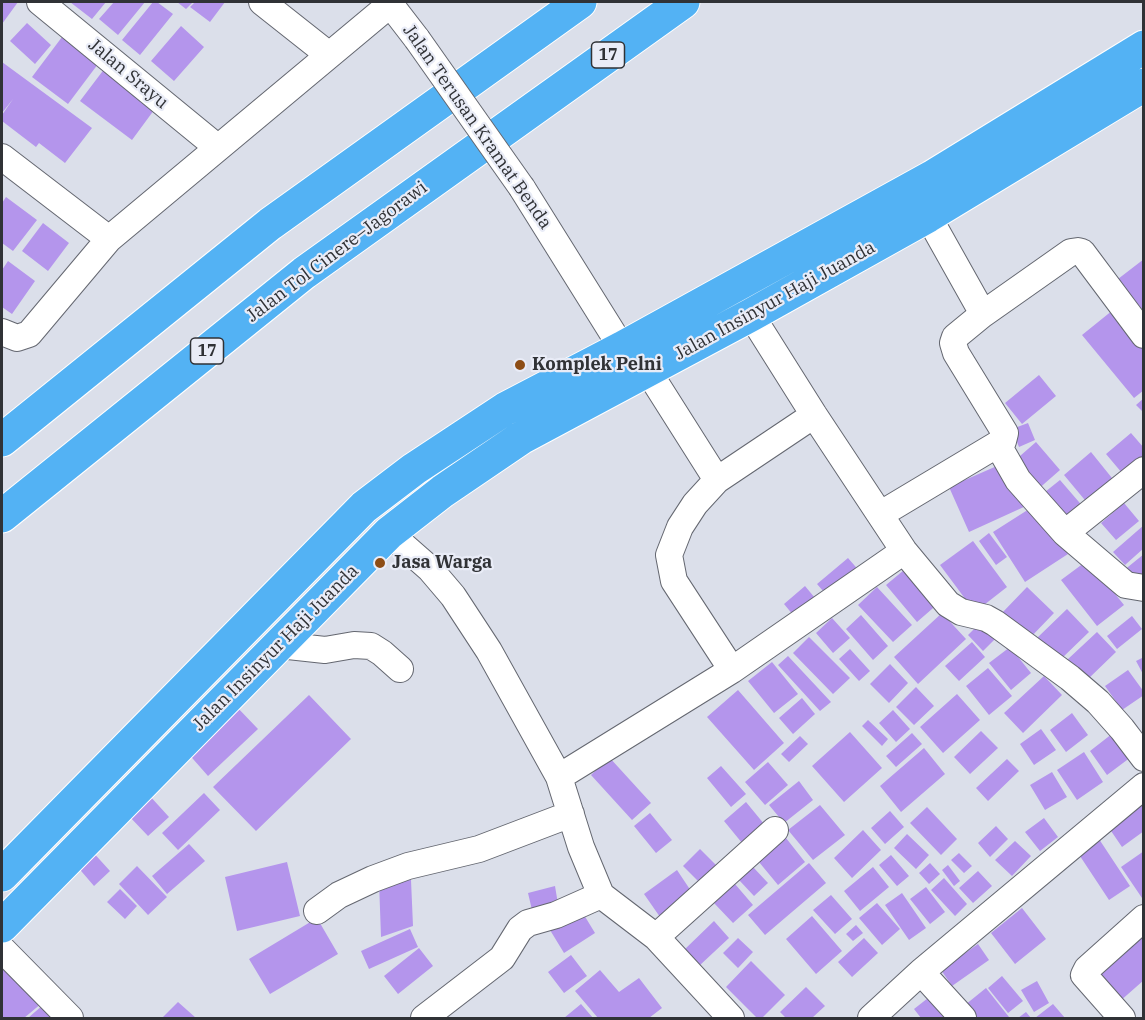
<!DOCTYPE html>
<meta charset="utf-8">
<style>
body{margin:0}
#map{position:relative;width:1145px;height:1020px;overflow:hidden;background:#dbdfea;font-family:"IBM Plex Serif",serif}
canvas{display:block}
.frame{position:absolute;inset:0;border:3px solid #303236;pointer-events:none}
</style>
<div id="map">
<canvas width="1145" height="1020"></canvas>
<div class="frame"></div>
</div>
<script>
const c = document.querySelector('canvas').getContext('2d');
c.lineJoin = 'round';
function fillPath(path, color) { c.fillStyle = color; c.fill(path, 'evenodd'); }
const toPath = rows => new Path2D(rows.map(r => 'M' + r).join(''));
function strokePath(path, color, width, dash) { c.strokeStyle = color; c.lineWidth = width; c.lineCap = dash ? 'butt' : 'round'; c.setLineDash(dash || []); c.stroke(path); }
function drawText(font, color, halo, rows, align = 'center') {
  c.font = font + ' "IBM Plex Serif",serif'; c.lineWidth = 4.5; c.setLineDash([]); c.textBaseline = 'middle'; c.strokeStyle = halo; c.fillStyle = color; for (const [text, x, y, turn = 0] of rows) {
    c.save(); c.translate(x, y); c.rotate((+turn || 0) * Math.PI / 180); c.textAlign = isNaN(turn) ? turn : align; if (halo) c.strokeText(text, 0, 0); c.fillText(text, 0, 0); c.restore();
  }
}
fillPath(toPath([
 [2,2,18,2,2,24],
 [70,2,106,2,92,19],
 [114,2,145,2,118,35,99,19],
 [153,2,157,2,173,14,140,55,122,40],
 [177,2,193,2,186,9],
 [195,2,225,2,210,22,190,7],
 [27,23,51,45,35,64,10,41],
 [181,26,204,47,174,81,151,61],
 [65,33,101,60,68,104,32,77],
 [2,62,92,128,65,163,39,143,36,147,2,121,2,115,13,99,2,113],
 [105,68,157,106,132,140,80,101],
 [6,197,37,220,13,251,2,243,2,203],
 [43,223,69,243,48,271,22,251],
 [1144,259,1144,312,1118,279],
 [8,261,35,281,12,314,2,307,2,270],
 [1113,310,1144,348,1144,390,1134,398,1082,335],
 [1039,375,1056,396,1022,424,1005,403],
 [1144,398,1144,413,1136,405],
 [1028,423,1035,440,1019,447,1012,429],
 [1131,433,1144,448,1144,455,1122,473,1106,454],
 [1036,442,1060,470,1036,491,1012,463],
 [1091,452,1116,483,1089,505,1064,475],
 [1006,462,1026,506,969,532,949,487],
 [1060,480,1085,509,1065,526,1040,496],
 [1124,503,1139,521,1116,540,1101,523],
 [1037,504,1068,554,1025,582,993,532],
 [1144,525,1144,548,1125,565,1113,552],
 [989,533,1007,557,996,565,979,541],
 [973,541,1007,587,975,612,940,565],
 [1144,554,1144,574,1132,583,1123,571],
 [848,558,861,573,830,599,817,584],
 [1088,560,1124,605,1097,626,1061,580],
 [910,565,940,602,917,622,886,585],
 [805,586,820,604,799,622,784,604],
 [877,587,912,625,893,642,858,605],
 [1027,587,1054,613,1028,640,1001,614],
 [1067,609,1089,632,1059,661,1037,638],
 [942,613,966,639,918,684,894,657],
 [861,615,888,646,873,660,846,629],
 [1132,616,1142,629,1117,649,1107,636],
 [832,618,850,638,833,653,816,633],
 [983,620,998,636,983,651,968,635],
 [1097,632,1116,652,1087,680,1067,660],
 [809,637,850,678,833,694,793,653],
 [972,642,985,657,959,681,945,666],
 [1010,647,1031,673,1011,690,989,663],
 [850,649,870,671,859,681,839,659],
 [788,656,831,702,820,711,778,665],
 [1144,657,1144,676,1136,661],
 [772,662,798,694,774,713,748,681],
 [890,664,908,683,889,703,870,684],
 [988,668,1012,696,989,715,966,686],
 [1128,670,1144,692,1144,695,1122,710,1105,686],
 [1044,676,1062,695,1023,733,1004,713],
 [916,687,934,706,914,725,896,707],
 [738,690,784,743,754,770,707,717],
 [957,694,980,720,943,753,920,727],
 [309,695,351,739,256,831,213,787],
 [802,698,815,714,793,734,779,718],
 [235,705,258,729,208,776,186,751],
 [893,710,910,729,896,742,879,723],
 [1072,713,1088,735,1066,752,1050,730],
 [868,720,888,739,882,746,862,726],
 [1041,729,1056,750,1034,765,1020,744],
 [1117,730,1135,754,1107,775,1090,751],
 [981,731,998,748,970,774,954,757],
 [850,732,882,768,844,802,812,766],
 [912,733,922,744,896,767,886,756],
 [800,736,808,744,789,762,781,754],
 [924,748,945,774,901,812,880,786],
 [1084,752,1103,782,1077,800,1057,770],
 [609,757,651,803,632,820,591,775],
 [1007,759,1019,771,988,801,976,788],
 [768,762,788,785,765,805,745,782],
 [721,766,746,794,731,807,707,778],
 [1052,772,1067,797,1045,810,1030,785],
 [799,781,813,800,784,823,769,805],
 [204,793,220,810,178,850,162,833],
 [149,795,169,817,148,836,128,815],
 [746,802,769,830,747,849,724,821],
 [1144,803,1144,831,1122,847,1109,828],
 [820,805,845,835,813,860,788,830],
 [927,807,957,839,941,855,910,823],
 [890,811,904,827,885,844,871,828],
 [650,813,672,840,656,853,634,826],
 [1044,818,1058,837,1040,851,1025,832],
 [996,826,1008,839,990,857,978,843],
 [863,830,881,850,852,878,834,858],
 [782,833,805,862,778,885,754,856],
 [907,834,929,855,916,869,894,848],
 [1097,836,1130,886,1109,900,1076,850],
 [1015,841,1031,856,1012,876,995,860],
 [189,844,205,861,167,894,152,876],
 [700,849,717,866,700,883,683,866],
 [91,850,110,871,94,886,76,865],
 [1144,851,1144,896,1142,898,1121,867],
 [959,853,972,866,964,873,951,860],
 [891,855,909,876,897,886,879,865],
 [287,862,300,916,237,931,225,877],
 [809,863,826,883,765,935,748,915],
 [930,863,940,874,929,884,919,873],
 [948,865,960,881,954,886,942,870],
 [137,866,167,897,148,915,119,884],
 [753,867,768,883,754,896,739,880],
 [873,867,889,887,860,911,844,891],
 [677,870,693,894,660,917,644,894],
 [978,871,992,886,973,903,959,888],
 [944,878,967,904,955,916,931,890],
 [411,880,413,926,381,937,379,881],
 [735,884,753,905,733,923,714,903],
 [555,886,558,904,532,910,528,893],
 [926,887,945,912,930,924,910,899],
 [120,889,137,906,125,919,107,902],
 [902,893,926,928,909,940,885,905],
 [831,895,852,919,835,934,813,910],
 [877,903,900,929,882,945,859,918],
 [1022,908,1046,939,1015,964,991,933],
 [581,910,595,933,564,953,550,930],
 [812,916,842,951,816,974,786,939],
 [317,918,338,954,270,994,249,959],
 [714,921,729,938,699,966,684,950],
 [856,925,863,933,853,941,846,934],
 [1144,927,1144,980,1119,1002,1092,972],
 [410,929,418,947,369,969,361,951],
 [738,938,753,952,738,968,723,953],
 [864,938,878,953,852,977,838,962],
 [978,944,989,960,952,986,941,970],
 [419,948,433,966,398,994,384,976],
 [571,955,587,976,564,993,548,972],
 [2,959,42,1003,24,1018,2,1018],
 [751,961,785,995,762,1018,757,1018,726,987],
 [600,970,619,992,639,978,662,1008,649,1018,598,1018,575,991],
 [1002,976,1023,1001,1008,1013,988,988],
 [1037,981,1049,1003,1034,1012,1021,990],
 [806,987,825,1006,812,1018,786,1018,780,1012],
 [986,988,1009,1017,1007,1018,976,1018,965,1005],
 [937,991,953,1013,946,1018,921,1018,914,1009],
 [178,1002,196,1018,162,1018],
 [581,1004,593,1018,564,1018],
 [1053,1004,1065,1018,1035,1018],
 [43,1005,55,1018,28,1018],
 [1026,1012,1031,1018,1018,1018]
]), '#b495ec');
const minor = toPath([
 [40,2,217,147],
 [262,2,329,55],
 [390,4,417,39],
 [2,157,109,239],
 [522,188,622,348],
 [928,216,983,314],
 [751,315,814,415,904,551,948,604,961,612,986,618,995,623,1070,678,1098,702,1122,729,1144,758],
 [2,332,17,338,29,334,109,239,393,2],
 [648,371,717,480],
 [998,445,1018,480,1065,533,1144,470],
 [881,514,1003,441,1005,433,956,353,953,343,955,337,983,314,1071,252,1078,251,1082,252,1144,335],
 [389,533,430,569,453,596,489,651,559,777,581,847,601,895,656,937,731,1018],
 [1065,533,1126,585,1144,588],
 [279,645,325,650,354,645,371,646,382,653,400,669],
 [732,670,674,581,669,555,680,527,695,504,717,480,814,415],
 [559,777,732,670,904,551],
 [317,911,339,895,373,879,408,866,479,849,571,814],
 [656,937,775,830],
 [2,949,70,1018],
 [921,972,1144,786],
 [424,1018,502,958,520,929,528,923,556,915,601,895],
 [871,1018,921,972,963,1018],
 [1122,1018,1084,975,1087,969,1144,918]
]);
const highway = toPath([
 [2,440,270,224,580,2],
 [2,516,304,273,683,2],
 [2,875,364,507,414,469,505,409,622,348,932,177,1144,47],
 [2,926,389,533,443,491,521,438,751,315,928,216,1144,85]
]);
strokePath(minor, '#646770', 28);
strokePath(highway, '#fff', 35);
strokePath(minor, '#fff', 26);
strokePath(highway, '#53b2f4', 33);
const minorBridge = toPath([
 [417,39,522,188]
]);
strokePath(minorBridge, '#646770', 28, []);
strokePath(minorBridge, '#fff', 26);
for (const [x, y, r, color] of [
 [520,365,6,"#8d4d15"],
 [380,563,6,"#8d4d15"]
]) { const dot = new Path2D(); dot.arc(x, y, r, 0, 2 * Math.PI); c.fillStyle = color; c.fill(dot); strokePath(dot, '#e9ecf7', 2); }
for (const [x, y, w] of [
 [608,55,33],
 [207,351,33]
]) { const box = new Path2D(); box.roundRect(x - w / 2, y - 13, w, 26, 4.5); c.fillStyle = '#e9ecf7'; c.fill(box); strokePath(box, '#303236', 1.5); }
drawText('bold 16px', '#303236', null, [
 ["17",608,55],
 ["17",207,351]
]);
drawText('18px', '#303236', '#e9ecf7', [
 ["Jalan Srayu",128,74,40],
 ["Jalan Terusan Kramat Benda",477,127,55],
 ["Jalan Tol Cinere–Jagorawi",337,252,-37],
 ["Jalan Insinyur Haji Juanda",775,301,-29],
 ["Jalan Insinyur Haji Juanda",276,648,-45]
]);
drawText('bold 18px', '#303236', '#e9ecf7', [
 ["Komplek Pelni",532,365],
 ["Jasa Warga",392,563]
], 'left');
</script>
